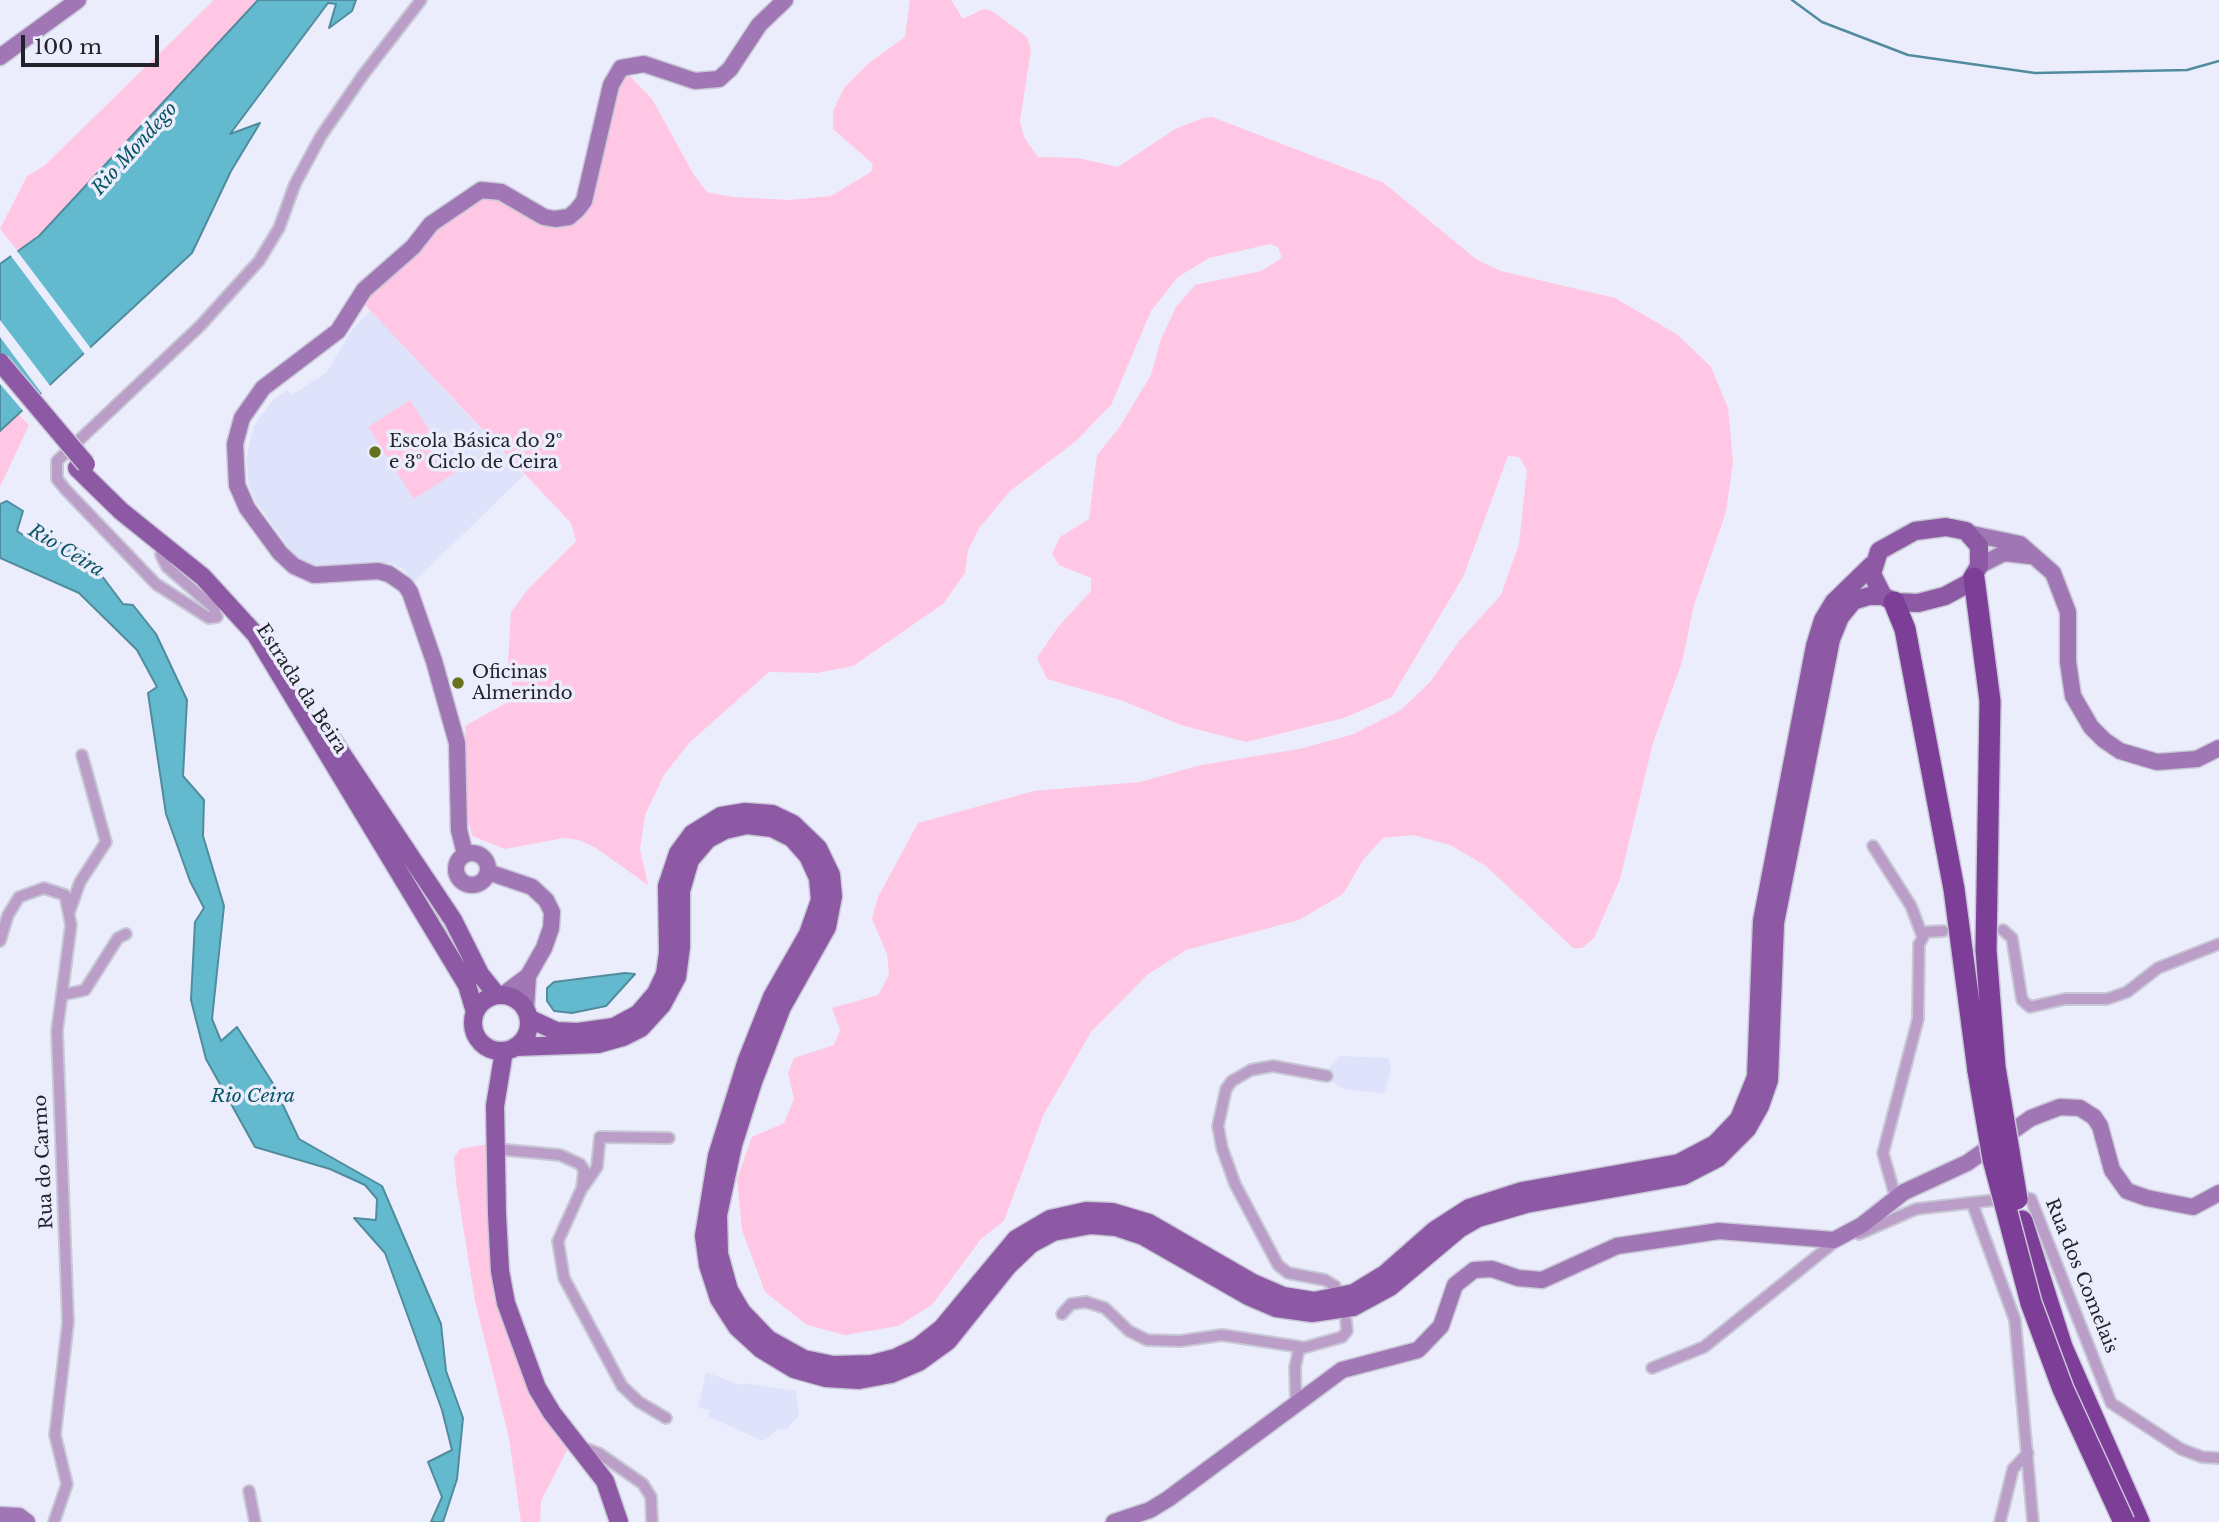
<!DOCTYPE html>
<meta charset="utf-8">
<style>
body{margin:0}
#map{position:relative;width:2219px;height:1522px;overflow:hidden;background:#ecedfc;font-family:"Libre Baskerville",serif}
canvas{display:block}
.scale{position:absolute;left:21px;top:35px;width:138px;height:32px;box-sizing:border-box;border:4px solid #22222b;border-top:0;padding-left:9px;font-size:21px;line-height:24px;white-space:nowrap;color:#22222b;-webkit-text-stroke:5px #ecedfc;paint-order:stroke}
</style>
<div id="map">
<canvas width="2219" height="1522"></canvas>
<div class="scale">100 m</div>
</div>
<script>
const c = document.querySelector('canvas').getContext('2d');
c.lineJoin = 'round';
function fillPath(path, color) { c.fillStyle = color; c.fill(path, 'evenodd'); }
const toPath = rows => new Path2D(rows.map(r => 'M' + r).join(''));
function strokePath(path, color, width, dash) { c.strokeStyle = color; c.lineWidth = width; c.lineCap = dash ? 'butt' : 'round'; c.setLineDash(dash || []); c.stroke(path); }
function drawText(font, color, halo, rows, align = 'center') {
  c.font = font + ' "Libre Baskerville",serif'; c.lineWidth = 7; c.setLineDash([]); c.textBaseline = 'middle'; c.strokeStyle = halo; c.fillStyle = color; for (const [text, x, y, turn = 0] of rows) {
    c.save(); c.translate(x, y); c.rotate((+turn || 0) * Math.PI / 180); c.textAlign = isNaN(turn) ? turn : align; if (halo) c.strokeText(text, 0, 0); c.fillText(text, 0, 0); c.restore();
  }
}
fillPath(toPath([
 [371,310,524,475,414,582,404,570,391,563,323,568,308,564,291,554,290,549,254,499,249,484,246,459,254,425,273,400,288,390,292,395,327,372,351,331],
 [1340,1056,1388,1058,1391,1070,1384,1094,1344,1089,1326,1079,1330,1066],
 [706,1372,740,1385,744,1383,796,1391,799,1415,788,1428,777,1430,763,1441,709,1417,710,1410,698,1408]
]), '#dfe2fb');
fillPath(toPath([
 [214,0,258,0,39,236,17,250,0,229,27,176,44,166],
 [910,0,951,0,963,19,983,9,992,11,1027,37,1031,50,1020,121,1024,137,1038,157,1078,158,1118,167,1175,129,1203,118,1212,117,1384,183,1477,260,1501,271,1615,298,1678,335,1711,367,1728,408,1733,462,1726,512,1694,605,1682,662,1653,743,1620,879,1594,938,1582,948,1573,948,1486,866,1450,845,1413,835,1383,838,1363,860,1343,894,1299,920,1186,950,1147,975,1091,1032,1044,1114,1004,1221,981,1239,932,1305,898,1326,845,1335,807,1325,765,1292,742,1230,737,1179,752,1137,784,1123,794,1099,788,1073,794,1058,834,1045,840,1030,832,1008,878,995,889,975,887,954,872,919,878,897,918,823,1034,791,1140,782,1201,765,1299,749,1351,735,1401,710,1430,682,1460,640,1501,595,1519,544,1527,470,1519,457,1508,456,1464,575,1392,697,1344,718,1246,742,1181,725,1123,701,1047,679,1037,658,1058,627,1091,591,1091,578,1059,565,1052,554,1060,537,1089,519,1097,455,1119,428,1151,375,1161,339,1176,307,1195,285,1261,271,1282,258,1278,247,1270,244,1209,258,1178,277,1151,311,1111,405,1076,441,1010,491,980,527,968,550,965,573,943,604,853,666,817,673,769,672,689,743,664,775,645,815,640,849,648,885,596,848,579,840,564,838,505,849,472,836,467,814,465,726,515,698,508,663,511,612,529,588,576,541,571,523,364,304,434,228,487,194,546,225,569,225,587,211,614,88,625,71,652,99,694,175,707,192,733,197,789,200,831,196,871,172,873,164,833,129,833,111,844,88,869,63,905,37],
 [0,395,29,425,0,487],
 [410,400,456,472,414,499,368,427],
 [488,1144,488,1231,497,1302,517,1362,567,1450,541,1501,540,1522,521,1522,509,1438,475,1301,456,1182,454,1157,460,1149]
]), '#ffc7e3');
const water = toPath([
 [258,0,356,0,352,11,329,28,336,4,328,3,230,134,260,123,231,171,192,253,0,431,0,264,39,236,258,0],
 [7,501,23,511,17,531,34,542,50,539,84,552,123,604,133,605,156,634,187,700,183,776,204,800,203,836,224,906,212,1019,221,1041,237,1027,272,1082,299,1139,382,1186,441,1324,446,1371,463,1418,457,1479,443,1522,431,1522,442,1497,428,1462,452,1450,442,1410,385,1253,354,1218,376,1220,377,1199,365,1185,330,1169,255,1147,206,1059,191,1000,195,922,204,908,190,881,166,814,148,693,157,687,137,650,79,593,0,558,0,504,7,501],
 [625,973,635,974,606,1006,572,1013,554,1011,547,1001,547,988,554,982,625,973]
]);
fillPath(water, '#63b9ce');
strokePath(water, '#508c9d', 2);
fillPath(toPath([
 [14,247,92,350,86,356,8,252],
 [0,320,51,387,43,395,0,337],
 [0,354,38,400,24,412,0,384]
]), '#ecedfc');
strokePath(toPath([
 [1792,0,1822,22,1908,55,2035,73,2187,70,2219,61]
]), '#508c9d', 2.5);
const street = toPath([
 [162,544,161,555,167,567,213,607,217,617,209,618,156,584,66,490,57,479,57,461,200,326,259,261,279,228,295,184,321,136,363,75,421,0],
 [1873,846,1911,906,1922,935],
 [70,910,80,882,106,842,82,755],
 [2003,930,2012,938,2022,1000,2030,1007,2065,999,2107,999,2127,992,2158,968,2219,944],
 [0,941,8,915,19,897,44,888,65,895,71,925,57,1031,68,1322,55,1435,67,1484,54,1522],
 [62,995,85,990,118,938,126,934],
 [1327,1076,1273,1066,1251,1070,1232,1081,1226,1089,1218,1126,1222,1148,1235,1184,1278,1265,1288,1273,1325,1280,1335,1286],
 [496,1149,560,1155,580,1164,584,1170,582,1188,558,1241,564,1278,622,1386,639,1402,666,1418],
 [584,1186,597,1167,600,1137,669,1138],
 [1896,1199,1883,1153,1918,1019,1919,944,1926,932,1943,931],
 [1972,1203,2015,1320,2033,1522],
 [1859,1234,1916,1209,2022,1197,2031,1199,2111,1403,2181,1449,2202,1457,2219,1458],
 [1062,1314,1071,1304,1086,1302,1105,1308,1129,1331,1147,1340,1180,1341,1222,1335,1301,1347],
 [1652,1368,1704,1347,1837,1240],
 [1296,1403,1295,1367,1299,1349,1342,1337,1347,1331,1346,1321],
 [582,1447,600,1454,643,1484,651,1497,652,1522],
 [249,1491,255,1522],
 [2000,1522,2013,1469,2028,1453]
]);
const secondary = toPath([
 [0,57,78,0],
 [1972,534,2020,544,2053,573,2068,612,2068,662,2073,696,2091,727,2104,740,2120,751,2157,762,2197,759,2219,748],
 [1979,566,2004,553,2030,556],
 '456 869a16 16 0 1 1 32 0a16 16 0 1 1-32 0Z',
 [465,854,459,830,457,743,434,661,410,592,405,585,389,574,378,571,314,575,294,566,280,553,247,508,237,485,235,444,242,418,263,388,338,331,364,290,413,247,431,224,481,190,501,192,544,217,555,219,569,217,577,210,584,201,611,85,621,68,644,64,695,81,719,79,730,69,759,25,785,0],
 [488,872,532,887,546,900,552,912,551,928,544,948,528,976,504,994],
 [526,1008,528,976],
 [0,1515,19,1516,27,1522],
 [1114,1522,1150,1510,1168,1499,1342,1370,1418,1350,1441,1326,1455,1285,1474,1270,1492,1269,1518,1278,1542,1280,1617,1246,1719,1231,1834,1240,1862,1225,1904,1192,1967,1163,2031,1118,2060,1107,2080,1108,2094,1117,2100,1126,2112,1170,2127,1191,2147,1198,2193,1207,2219,1193]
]);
const primary = toPath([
 [77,468,121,511,203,577,256,635,467,985,475,1012],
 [1946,527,1966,531,1979,546,1979,566,1969,583,1945,596,1918,603,1894,602,1883,596,1872,574,1879,551,1915,531,1946,527],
 [330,736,453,920,480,974,496,994],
 '473 1023a28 28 0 1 1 56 0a28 28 0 1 1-56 0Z',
 [530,1019,556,1031,578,1032,614,1027,638,1014,656,993,665,974,668,953,667,886,678,853,692,834,721,816,745,812,772,814,793,824,818,848,831,875,833,896,827,927,782,1007,753,1082,733,1145,718,1215,719,1254,729,1290,742,1312,768,1339,804,1359,833,1365,872,1364,895,1358,918,1347,942,1328,1016,1239,1050,1219,1086,1211,1112,1212,1149,1223,1253,1283,1283,1296,1314,1301,1354,1293,1385,1274,1435,1230,1469,1208,1522,1191,1679,1163,1715,1144,1739,1119,1756,1077,1762,921,1815,646,1823,620,1834,602,1872,565],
 [515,1047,598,1044,623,1037,641,1028,662,1005,677,977,681,947,681,891,690,860,708,839,725,830,747,825,772,828,792,838,808,856,818,878,820,900,808,934,772,997,747,1060,717,1156,704,1236,708,1265,719,1299,737,1327,761,1349,794,1369,826,1378,859,1380,891,1374,919,1362,948,1341,1008,1266,1031,1244,1053,1232,1091,1225,1116,1227,1143,1236,1248,1296,1276,1308,1312,1313,1353,1307,1390,1287,1459,1229,1478,1218,1526,1204,1683,1176,1718,1158,1747,1129,1760,1106,1769,1080,1775,923,1831,639,1840,617,1853,601,1869,596,1883,596],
 [504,1051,495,1106,497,1214,500,1271,506,1303,537,1388,552,1413,605,1481,619,1522]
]);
const highway = toPath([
 [1974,578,1990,701,1986,950,1995,1067],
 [1894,602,1905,629,1954,889,1978,1071],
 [2022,1221,2062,1347,2139,1522]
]);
strokePath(street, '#c8c8d6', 14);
strokePath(secondary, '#c8c8d6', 19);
strokePath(primary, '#c8c8d6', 21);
strokePath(highway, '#c8c8d6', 24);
strokePath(street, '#ba9ec8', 10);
strokePath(secondary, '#a077b4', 16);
strokePath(primary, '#8d59a5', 18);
strokePath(highway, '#7c3e97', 21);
const primaryBridge = toPath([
 [0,362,86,464]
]);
const highwayBridge = toPath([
 [1995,1067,2017,1199],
 [1978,1071,1993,1159,2031,1303,2063,1389,2124,1522]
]);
strokePath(primaryBridge, '#c8c8d6', 21, []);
strokePath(highwayBridge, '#c8c8d6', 24, []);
strokePath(primaryBridge, '#8d59a5', 18);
strokePath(highwayBridge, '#7c3e97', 21);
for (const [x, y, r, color] of [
 [375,452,7,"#66721d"],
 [458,683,7,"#66721d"]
]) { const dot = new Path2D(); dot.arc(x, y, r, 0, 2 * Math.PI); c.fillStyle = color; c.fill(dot); strokePath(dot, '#ecedfc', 2.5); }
drawText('18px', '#22222b', '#ecedfc', [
 ["Escola Básica do 2º",389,442],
 ["e 3º Ciclo de Ceira",389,463],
 ["Oficinas",472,673],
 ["Almerindo",472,694]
], 'left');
drawText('18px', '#22222b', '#ecedfc', [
 ["Estrada da Beira",301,689,57],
 ["Rua do Carmo",44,1162,-93],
 ["Rua dos Comelais",2081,1276,68]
]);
drawText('italic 19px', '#0b5666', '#ecedfc', [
 ["Rio Mondego",135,149,-48],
 ["Rio Ceira",66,551,31],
 ["Rio Ceira",253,1097]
]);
</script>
